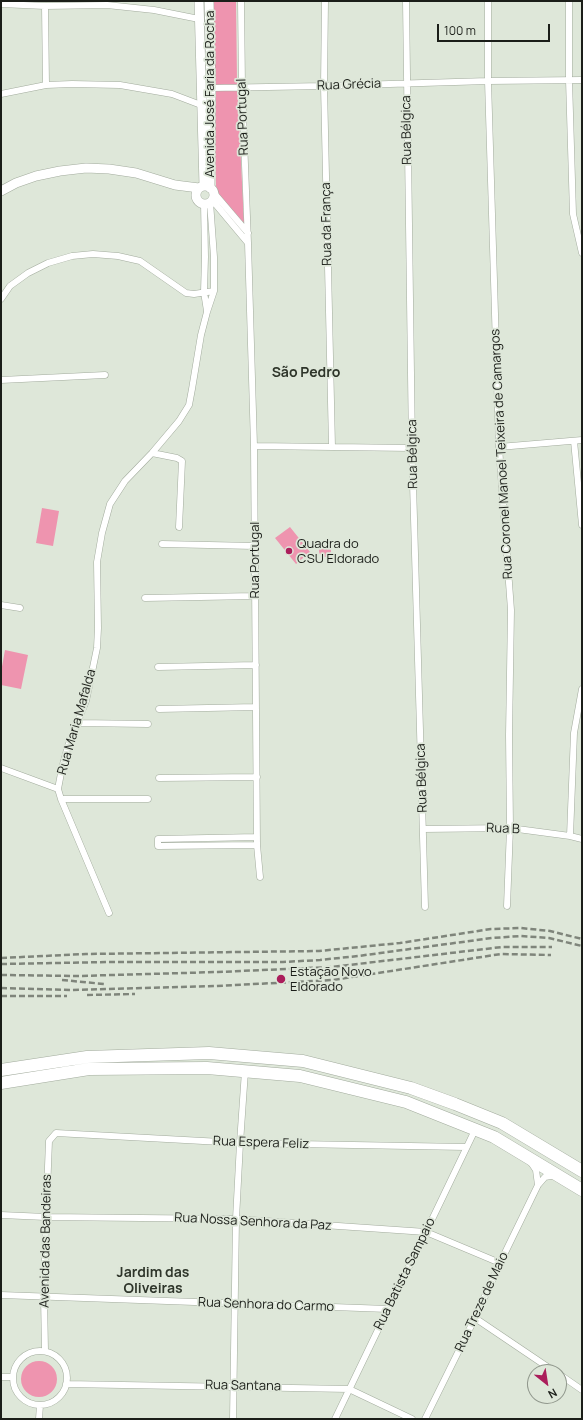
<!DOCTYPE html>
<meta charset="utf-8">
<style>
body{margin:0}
#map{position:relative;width:583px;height:1420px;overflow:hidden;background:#dee7d9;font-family:Manrope,sans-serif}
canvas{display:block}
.frame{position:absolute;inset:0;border:2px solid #1b1e19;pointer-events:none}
.north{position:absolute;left:527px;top:1364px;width:40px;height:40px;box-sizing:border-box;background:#dee7d9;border:1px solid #90978c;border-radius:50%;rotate:150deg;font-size:11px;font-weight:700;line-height:16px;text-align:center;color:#1b1e19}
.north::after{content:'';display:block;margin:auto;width:14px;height:18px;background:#ab1e5b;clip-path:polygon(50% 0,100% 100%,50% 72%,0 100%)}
.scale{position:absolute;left:437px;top:24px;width:113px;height:18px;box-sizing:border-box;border:2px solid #1b1e19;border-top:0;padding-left:5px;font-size:12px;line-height:14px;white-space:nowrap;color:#1b1e19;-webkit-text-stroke:3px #dee7d9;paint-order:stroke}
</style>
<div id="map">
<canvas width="583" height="1420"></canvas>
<div class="frame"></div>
<div class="north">N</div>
<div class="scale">100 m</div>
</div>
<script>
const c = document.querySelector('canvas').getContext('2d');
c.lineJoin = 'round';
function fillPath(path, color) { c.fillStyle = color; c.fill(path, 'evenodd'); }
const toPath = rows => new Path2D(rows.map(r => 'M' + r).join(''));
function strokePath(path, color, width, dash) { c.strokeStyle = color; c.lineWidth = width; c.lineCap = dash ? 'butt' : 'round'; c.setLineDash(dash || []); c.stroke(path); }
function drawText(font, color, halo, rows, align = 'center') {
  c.font = font + ' Manrope,sans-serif'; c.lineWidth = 3.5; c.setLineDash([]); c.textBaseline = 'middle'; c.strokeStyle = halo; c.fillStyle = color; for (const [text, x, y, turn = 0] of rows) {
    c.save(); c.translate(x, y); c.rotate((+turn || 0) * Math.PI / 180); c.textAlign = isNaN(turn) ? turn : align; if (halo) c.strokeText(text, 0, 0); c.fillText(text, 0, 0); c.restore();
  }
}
fillPath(toPath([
 [212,1,236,1,237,81,244,223,220,197,216,186],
 [42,508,59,511,53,546,36,543],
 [290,527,310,552,296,564,275,538],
 '319 551a6 6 0 1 1 12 0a6 6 0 1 1-12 0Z',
 [5,650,28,655,21,689,1,685,1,672],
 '21 1379a18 18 0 1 1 36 0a18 18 0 1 1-36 0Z'
]), '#ee94af');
const street = toPath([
 [241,1,242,87,248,243,254,446,257,845,260,877],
 [325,1,324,86,332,447],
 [406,1,412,448,425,907],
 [488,1,488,81,499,447,511,610,509,735,510,828,507,906],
 [569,1,569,80,573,214,582,253],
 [1,4,45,6,107,5,154,10,199,19],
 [45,6,46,85],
 [211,88,324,86,488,81,582,80],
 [1,94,46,85,72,84,120,85,172,94,201,105],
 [214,193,248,233],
 [212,200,248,243],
 [204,203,205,257,204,292,207,311],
 [1,299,10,286,28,273,48,263,72,256,93,254,118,256,140,261,186,293,194,294,214,291],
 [1,380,105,375],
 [574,441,582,525],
 [254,446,412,448],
 [499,447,582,440],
 [152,453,177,458,182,461,179,527],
 [162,544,255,546],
 [145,598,255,596],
 [1,605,20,608],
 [158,667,256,665],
 [159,709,256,707],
 [78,723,148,724],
 [1,768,58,789],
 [159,778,257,777],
 [61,799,148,799],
 [423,829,510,828,570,836,582,839],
 [570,836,574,733,582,689],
 [257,837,158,839,158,846,257,845],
 [109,913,61,799,58,789,62,768,68,746,86,701,97,648,98,628,97,562,102,533,110,504,125,481,152,453,179,421,189,405,192,389,201,335,207,312,214,291,214,257,210,202],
 [530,1161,536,1170,538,1185],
 [1,1215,46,1217,236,1219,426,1232,500,1263],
 [1,1295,388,1309],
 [475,1318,555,1372],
 [45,1351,44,1297,46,1217,49,1141,56,1133,240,1143,466,1147],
 '13 1378a27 27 0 1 1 54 0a27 27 0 1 1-54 0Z',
 [559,1374,582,1390],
 [1,1377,13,1377],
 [66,1384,349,1389,412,1419],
 [39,1419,40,1405],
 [233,1419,236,1219,240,1143,245,1071],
 [335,1419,388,1309,426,1232,475,1130],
 [425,1419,475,1318,500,1263,538,1185,545,1177,556,1175]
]);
const secondary = toPath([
 [199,1,204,186],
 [209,1,211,88,210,188],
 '196 195a9 9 0 1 1 18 0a9 9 0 1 1-18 0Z',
 [1,191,16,183,36,176,60,171,86,168,109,169,136,173,175,185,199,188]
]);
const highway = toPath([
 [1,1070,87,1057,209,1053,303,1061,411,1088,455,1104,502,1123,582,1171],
 [1,1083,89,1069,207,1068,300,1076,406,1102,494,1137,582,1190]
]);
strokePath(street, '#a2ab9d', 7);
strokePath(secondary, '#a2ab9d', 10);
strokePath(highway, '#a2ab9d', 13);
strokePath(street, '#fff', 6);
strokePath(secondary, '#fff', 9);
strokePath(highway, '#fff', 12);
strokePath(toPath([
 [1,958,86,954,319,951,400,943,491,929,521,928,550,931,582,939],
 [1,964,110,962,283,962,320,960,358,956,492,938,521,936,549,938,582,946],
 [1,975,78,976,218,972,332,967,502,947,552,947],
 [62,980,104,984],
 [1,988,70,990,216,986,333,980,501,954,551,955],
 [87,995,135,994],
 [1,996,67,996]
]), '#7f857b', 2.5, [6, 3]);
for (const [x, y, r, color] of [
 [289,551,4,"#ab1e5b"],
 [281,979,5,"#ab1e5b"]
]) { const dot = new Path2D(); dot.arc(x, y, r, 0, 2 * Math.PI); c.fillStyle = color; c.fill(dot); strokePath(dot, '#dee7d9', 1.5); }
drawText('13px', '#1b1e19', '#dee7d9', [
 ["Rua Grécia",349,85,-2],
 ["Avenida José Faria da Rocha",210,94,-90],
 ["Rua Portugal",243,117,-92],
 ["Rua Bélgica",407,130,-91],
 ["Rua da França",327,224,-91],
 ["Rua Bélgica",413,454,-91],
 ["Rua Coronel Manoel Teixeira de Camargos",502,454,-93],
 ["Rua Portugal",255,560,-90],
 ["Rua Maria Mafalda",77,722,-74],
 ["Rua Bélgica",422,778,-92],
 ["Rua B",503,829,2],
 ["Rua Espera Feliz",261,1143,2],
 ["Rua Nossa Senhora da Paz",253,1222,3],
 ["Avenida das Bandeiras",46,1241,-89],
 ["Rua Batista Sampaio",405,1274,-64],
 ["Rua Treze de Maio",482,1302,-65],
 ["Rua Senhora do Carmo",266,1305,2],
 ["Rua Santana",243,1386,1]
]);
drawText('13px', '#1b1e19', '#dee7d9', [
 ["Quadra do",297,544],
 ["CSU Eldorado",297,559],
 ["Estação Novo",290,972],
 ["Eldorado",290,987]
], 'left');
drawText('bold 14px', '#2e352a', '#dee7d9', [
 ["São Pedro",306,373],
 ["Jardim das",153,1273],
 ["Oliveiras",153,1289]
]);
</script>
